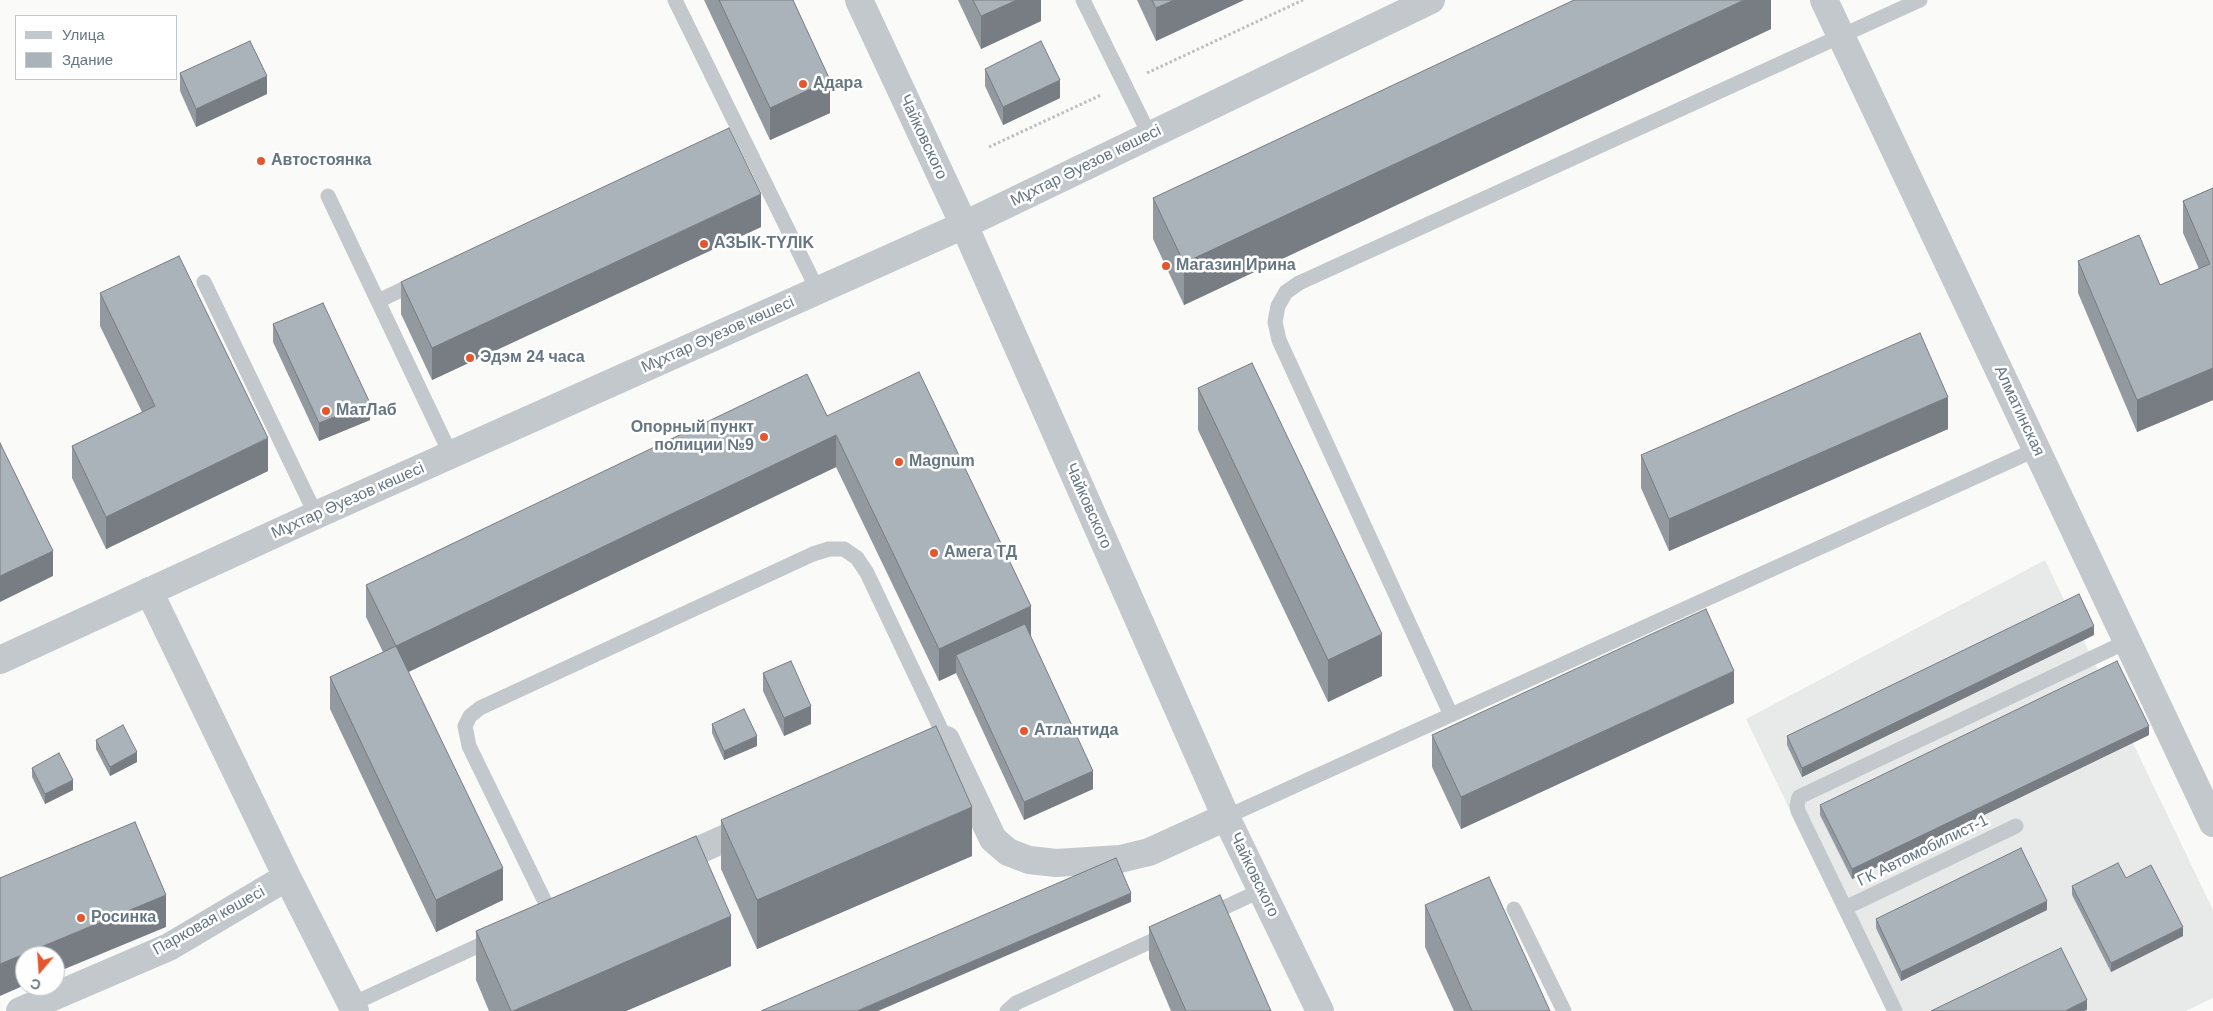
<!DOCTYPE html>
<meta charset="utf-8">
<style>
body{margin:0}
#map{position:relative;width:2213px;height:1011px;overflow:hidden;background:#fafaf8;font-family:Arial,sans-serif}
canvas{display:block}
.legend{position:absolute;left:15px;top:15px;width:162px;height:65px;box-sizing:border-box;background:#fff;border:1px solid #c1c8cd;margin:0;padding:6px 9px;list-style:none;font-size:15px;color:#657683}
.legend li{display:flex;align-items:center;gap:10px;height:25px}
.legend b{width:25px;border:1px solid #c1c8cd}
.north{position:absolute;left:15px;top:946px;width:50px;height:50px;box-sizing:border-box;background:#fff;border:1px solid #c1c8cd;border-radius:50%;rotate:198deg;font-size:14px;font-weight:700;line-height:20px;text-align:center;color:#657683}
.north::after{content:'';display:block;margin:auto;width:18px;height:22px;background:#e4572e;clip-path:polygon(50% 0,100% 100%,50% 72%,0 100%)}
</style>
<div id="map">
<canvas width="2213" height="1011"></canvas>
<ul class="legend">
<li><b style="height:6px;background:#c3c8cc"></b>Улица</li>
<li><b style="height:14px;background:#aab3b9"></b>Здание</li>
</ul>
<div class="north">С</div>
</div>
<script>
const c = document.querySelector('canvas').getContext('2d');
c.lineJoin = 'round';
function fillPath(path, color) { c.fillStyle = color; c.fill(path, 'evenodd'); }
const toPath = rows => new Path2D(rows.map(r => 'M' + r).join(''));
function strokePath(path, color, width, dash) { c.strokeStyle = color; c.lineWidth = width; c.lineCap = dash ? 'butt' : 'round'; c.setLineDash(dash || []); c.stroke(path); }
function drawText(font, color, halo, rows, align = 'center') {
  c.font = font + ' Arial,sans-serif'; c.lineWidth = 5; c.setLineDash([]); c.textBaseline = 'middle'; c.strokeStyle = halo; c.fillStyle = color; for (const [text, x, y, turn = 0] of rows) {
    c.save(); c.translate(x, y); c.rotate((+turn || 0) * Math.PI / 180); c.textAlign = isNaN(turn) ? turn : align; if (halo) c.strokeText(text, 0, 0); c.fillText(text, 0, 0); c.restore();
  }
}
fillPath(toPath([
 [2045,560,2213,910,2213,998,2186,1011,1887,1011,1746,719]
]), '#e8e9e9');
strokePath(toPath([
 [1147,73,1303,0],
 [989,147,1101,95]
]), '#bbbfc2', 3, [2.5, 2.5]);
strokePath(toPath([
 [675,0,818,291],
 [1083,0,1150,136],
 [328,196,451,455],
 [204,282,316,515],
 [378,301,418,282],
 [1451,715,1279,340,1275,322,1278,306,1286,292,1299,283,1920,0],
 [1226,817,2037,449],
 [1845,908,2016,826],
 [1514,909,1564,1011],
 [550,912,469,746,465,726,470,716,480,708,813,554,829,549,844,549,857,558,867,573,946,740],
 [1206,916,1262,890],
 [352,1004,493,939],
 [1007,1011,1016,1003,1167,934],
 [1895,1011,1798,811,1797,806,1799,797,2128,641]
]), '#c3c8cc', 15);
strokePath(toPath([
 [859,0,964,225,1226,817,1320,1011],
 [1824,0,2213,823],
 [149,591,287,877,355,1011],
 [909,757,946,740,993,839,1008,852,1029,860,1056,863,1120,859,1149,852,1226,817],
 [688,855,755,825],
 [20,1011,169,947,287,877]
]), '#c3c8cc', 28);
strokePath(toPath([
 [0,660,316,515,964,225,1431,0]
]), '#c3c8cc', 28);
fillPath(toPath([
 [704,0,793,0,830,113,770,140],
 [958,0,1041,0,1041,21,981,49],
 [1137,0,1244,0,1156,41],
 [1771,0,1771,29,1184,305,1153,239,1153,198],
 [985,69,1060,98,1003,125,985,86],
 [180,73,267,94,196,127,180,91],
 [2213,188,2213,400,2137,432,2078,293,2078,261,2160,285,2199,269,2183,233,2183,201],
 [761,227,432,380,401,314,401,282],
 [100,293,268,471,106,549,72,478,72,446,142,412,100,326],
 [273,324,370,420,319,441,273,342],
 [1198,388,1382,676,1328,702,1198,430],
 [827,416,1031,637,1093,789,1024,820,956,673,939,681,836,467,408,672,503,900,436,932,330,709,330,677,383,652,366,617,366,585],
 [1948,429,1669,551,1641,488,1641,455],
 [2094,635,1802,777,1787,745,1787,736],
 [763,673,811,724,784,736,763,691],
 [1734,703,1461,829,1432,767,1432,735],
 [712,724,757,746,724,760,712,733],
 [2149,735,1852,879,1820,815,1820,805],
 [96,740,137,762,110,776,96,749],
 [32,768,73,790,45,804,32,777],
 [721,820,972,856,757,949,721,869],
 [2126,878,2183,936,2111,972,2072,895,2072,886],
 [1425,905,1550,1011,1454,1011,1425,947],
 [2047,910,1901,981,1876,928,1876,919],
 [1149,927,1271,1011,1171,1011,1149,959],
 [476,931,731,966,626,1011,489,1011,476,980]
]), '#929a9f');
fillPath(toPath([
 [1017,0,1041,0,1041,21,981,49,981,16],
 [1174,0,1244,0,1156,41,1156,8],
 [1744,0,1771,0,1771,29,1184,305,1184,263],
 [267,76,267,94,196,127,196,109],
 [830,80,830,113,770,140,770,108],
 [1060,80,1060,98,1003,125,1003,107],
 [761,194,761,227,432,380,432,348],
 [2213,368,2213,400,2137,432,2137,400],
 [1948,397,1948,429,1669,551,1669,519],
 [370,403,370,420,319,441,319,423],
 [836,435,836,467,396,678,396,646],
 [268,438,268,471,106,549,106,517],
 [53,551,53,576,0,602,0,576],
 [1031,606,1031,638,956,655,956,673,939,681,939,649],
 [2094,626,2094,635,1802,777,1802,768],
 [1382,634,1382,676,1328,702,1328,660],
 [1734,671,1734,703,1461,829,1461,797],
 [811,706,811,724,784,736,784,718],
 [2149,726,2149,735,1852,879,1852,869],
 [757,736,757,746,724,760,724,751],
 [137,752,137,762,110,776,110,767],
 [1093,771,1093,789,1024,820,1024,802],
 [73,780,73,790,45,804,45,794],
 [972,807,972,856,757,949,757,900],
 [503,868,503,900,436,932,436,900],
 [1131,893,1131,902,878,1011,857,1011],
 [166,895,166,927,55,973,55,956,25,956,25,985,0,996,0,964],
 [2047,901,2047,910,1901,981,1901,972],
 [731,916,731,966,626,1011,513,1011],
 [2183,927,2183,936,2111,972,2111,963],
 [2087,1000,2087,1010,2084,1011,2065,1011]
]), '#777d82');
const building = toPath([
 [719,0,793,0,830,80,770,108,719,0],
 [973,0,1017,0,981,16,973,0],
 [1152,0,1174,0,1156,8,1152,0],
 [1574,0,1744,0,1184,263,1153,198,1574,0],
 [250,41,267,76,196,109,180,73,250,41],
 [1041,41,1060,80,1003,107,985,69,1041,41],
 [729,128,761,194,432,348,401,282,729,128],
 [2213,188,2213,368,2137,400,2078,261,2139,235,2160,285,2210,264,2183,201,2213,188],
 [179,256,268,438,106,517,72,446,155,406,100,293,179,256],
 [323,303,370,403,319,423,273,324,323,303],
 [1920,333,1948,397,1669,519,1641,455,1920,333],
 [1252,363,1382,634,1328,660,1198,388,1252,363],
 [919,372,1031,606,939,649,836,435,396,646,503,868,436,900,330,677,396,646,366,585,807,374,827,416,919,372],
 [0,443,53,551,0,576,0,443],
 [2079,594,2094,626,1802,768,1787,736,2079,594],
 [1706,609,1734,671,1461,797,1432,735,1706,609],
 [1025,624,1093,771,1024,802,956,655,1025,624],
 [791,661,811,706,784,718,763,673,791,661],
 [2117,661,2149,726,1852,869,1820,805,2117,661],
 [744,709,757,736,724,751,712,724,744,709],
 [123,725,137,752,110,767,96,740,123,725],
 [936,726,972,807,757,900,721,820,936,726],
 [59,753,73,780,45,794,32,768,59,753],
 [135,822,166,895,0,964,0,878,135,822],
 [696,836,731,916,513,1011,511,1011,476,931,696,836],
 [2021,848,2047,901,1901,972,1876,919,2021,848],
 [1116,858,1131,893,857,1011,761,1011,1116,858],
 [2118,863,2126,878,2151,865,2183,927,2111,963,2072,886,2118,863],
 [1489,877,1550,1011,1472,1011,1425,905,1489,877],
 [1220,895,1271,1011,1186,1011,1149,927,1220,895],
 [2061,948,2087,1000,2065,1011,1931,1011,2061,948]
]);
fillPath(building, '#aab3b9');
strokePath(building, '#777d82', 1);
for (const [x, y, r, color] of [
 [803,84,5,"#e4572e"],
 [261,161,5,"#e4572e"],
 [704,244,5,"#e4572e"],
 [1166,266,5,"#e4572e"],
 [470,358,5,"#e4572e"],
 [326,411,5,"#e4572e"],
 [764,437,5,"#e4572e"],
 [899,462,5,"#e4572e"],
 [934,553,5,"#e4572e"],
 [1024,731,5,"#e4572e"],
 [81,918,5,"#e4572e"]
]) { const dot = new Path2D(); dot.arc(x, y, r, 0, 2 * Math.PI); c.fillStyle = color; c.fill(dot); strokePath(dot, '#fff', 2); }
drawText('bold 16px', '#657683', '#fff', [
 ["Адара",813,84],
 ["Автостоянка",271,161],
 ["АЗЫК-TYЛIK",714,244],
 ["Магазин Ирина",1176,266],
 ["Эдэм 24 часа",480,358],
 ["МатЛаб",336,411],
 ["Опорный пункт",754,428,"right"],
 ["полиции №9",754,446,"right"],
 ["Magnum",909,462],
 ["Амега ТД",944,553],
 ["Атлантида",1034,731],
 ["Росинка",91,918]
], 'left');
drawText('16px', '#657683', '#fff', [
 ["Чайковского",923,137,65],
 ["Мұхтар Әуезов көшесі",1086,166,-26],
 ["Мұхтар Әуезов көшесі",718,335,-24],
 ["Алматинская",2019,411,65],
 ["Мұхтар Әуезов көшесі",348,501,-24],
 ["Чайковского",1088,506,66],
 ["ГК Автомобилист-1",1923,851,-26],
 ["Чайковского",1254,875,64],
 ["Парковая көшесі",209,921,-29]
]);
</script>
